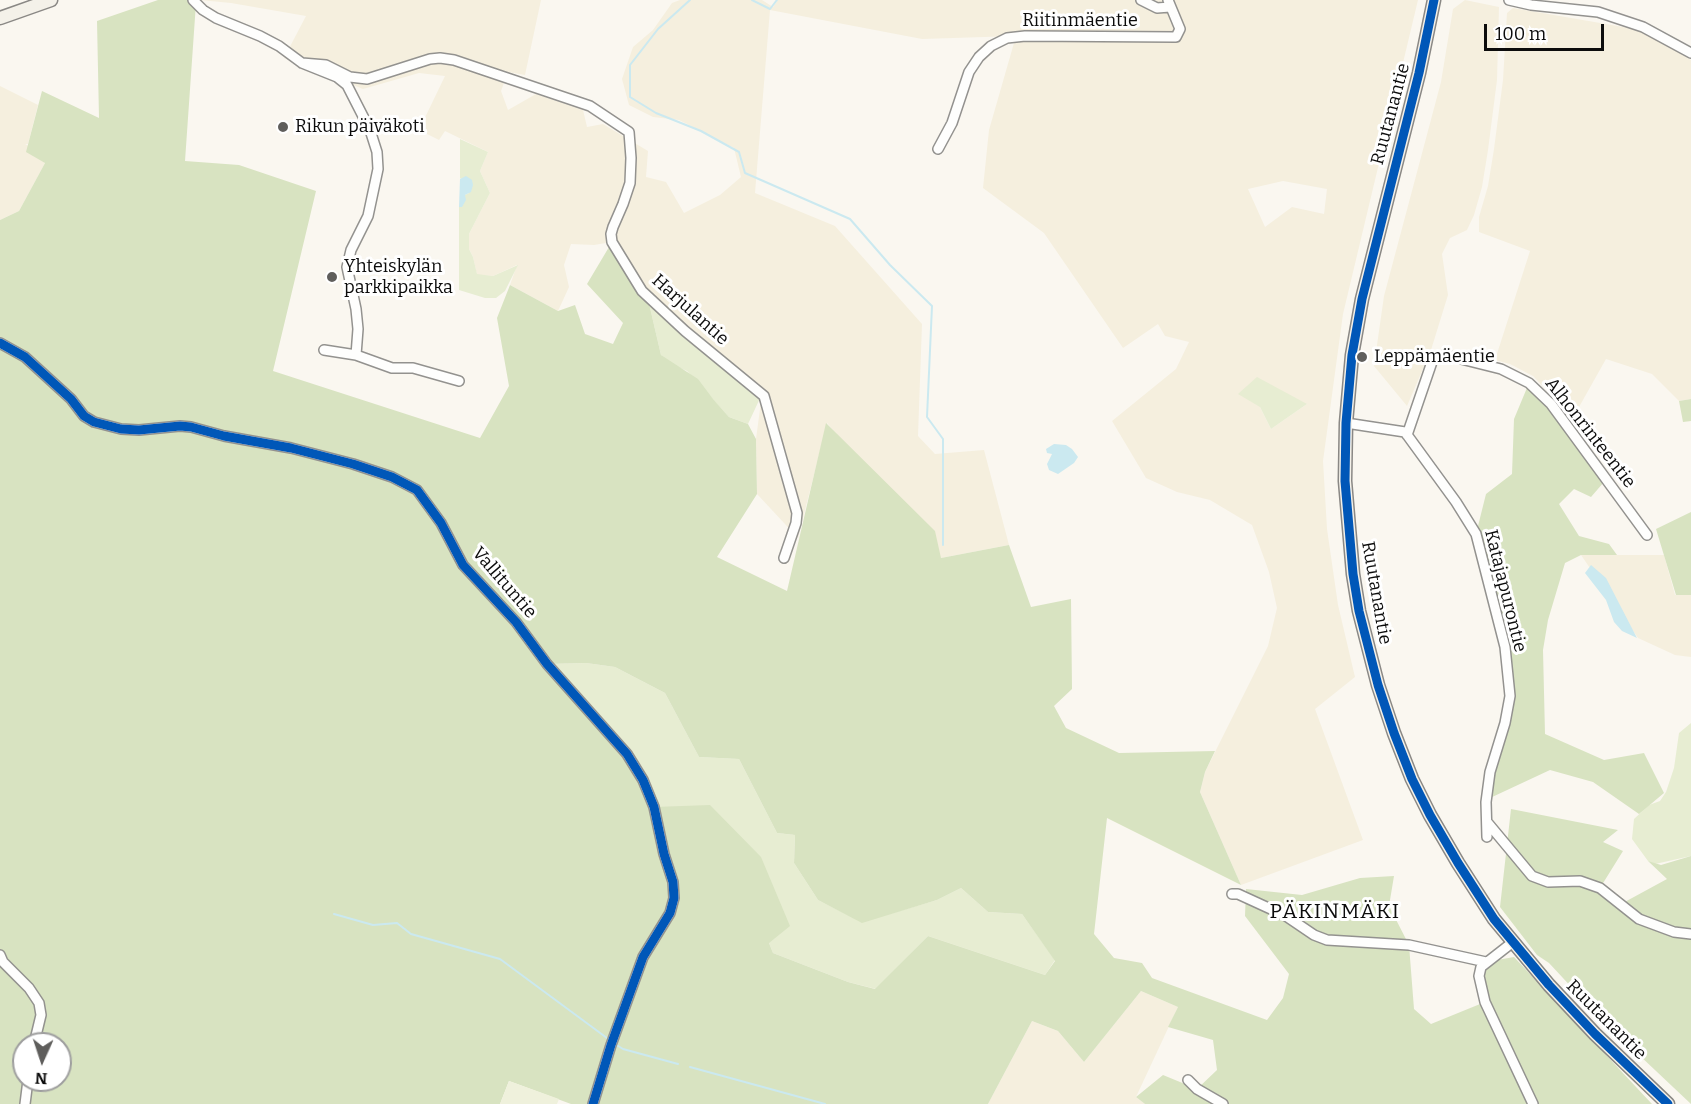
<!DOCTYPE html>
<html>
<head>
<meta charset="utf-8">
<style>
  body { margin:0 }
  #map { position:relative; width:1691px; height:1104px; overflow:hidden; background:#faf7f0; font-family:Bitter,serif }
  canvas { display:block }
  .north { position:absolute; left:12px; top:1032px; width:60px; height:60px; box-sizing:border-box; background:#fff; border:2px solid #9e9e9e; border-radius:50%; rotate:183deg; font-size:16px; font-weight:700; line-height:24px; text-align:center; color:#0c0c0c }
  .north::after { content:''; display:block; margin:auto; width:21px; height:27px; background:#5f5e5c; clip-path:polygon(50% 0,100% 100%,50% 72%,0 100%) }
  .scale { position:absolute; left:1484px; top:24px; width:120px; height:27px; box-sizing:border-box; border:3px solid #0c0c0c; border-top:0; padding-left:8px; font-size:18px; line-height:21px; white-space:nowrap; color:#0c0c0c; -webkit-text-stroke:4px #fff; paint-order:stroke }
</style>
</head>
<body>
<div id="map">
<canvas width="1691" height="1104"></canvas>
<div class="north">N</div>
<div class="scale">100 m</div>
</div>
<script>
const c = document.querySelector('canvas').getContext('2d');
c.lineJoin = 'round';
function fill(path, color) {
  c.fillStyle = color;
  c.fill(path, 'evenodd');
}
function shape(rows) {
  const path = new Path2D();
  for (const r of rows) {
    path.moveTo(r[0], r[1]);
    for (let i = 2; i < r.length; i += 2) path.lineTo(r[i], r[i + 1]);
  }
  return path;
}
function stroke(path, color, width, dash) {
  c.strokeStyle = color;
  c.lineWidth = width;
  c.lineCap = dash ? 'butt' : 'round';
  c.setLineDash(dash || []);
  c.stroke(path);
}
function write(font, color, halo, rows, align = 'center') {
  c.font = font + ' Bitter,serif';
  c.lineWidth = 6;
  c.setLineDash([]);
  c.textBaseline = 'middle';
  c.strokeStyle = halo;
  c.fillStyle = color;
  for (const [text, x, y, turn = 0] of rows) {
    c.save();
    c.translate(x, y);
    c.rotate((+turn || 0) * Math.PI / 180);
    c.textAlign = isNaN(turn) ? turn : align;
    if (halo) c.strokeText(text, 0, 0);
    c.fillText(text, 0, 0);
    c.restore();
  }
}
fill(shape([
  [200,0,541,0,525,75,508,72,501,91,508,110,536,94,583,110,587,127,603,124,648,151,646,177,666,182,684,213,720,195,741,177,734,148,679,120,653,117,629,105,622,79,633,47,653,30,672,3,680,0,762,0,773,7,778,0,1418,0,1343,314,1323,461,1327,529,1338,605,1355,677,1315,709,1363,840,1241,885,1200,792,1205,772,1268,646,1277,608,1269,572,1252,525,1210,500,1177,492,1146,478,1112,421,1176,369,1189,342,1165,336,1158,324,1123,348,1044,233,983,188,989,130,1016,36,922,39,770,10,755,193,835,226,922,324,918,436,935,454,984,450,1009,545,941,558,827,423,798,538,757,494,756,439,762,394,658,307,612,242,594,245,571,244,564,265,569,287,558,311,510,285,517,265,493,276,477,275,473,257,469,249,469,234,490,193,480,171,488,152,445,131,439,140,419,130,445,76,419,73,363,89,284,58,306,16,231,3],
  [1283,181,1327,189,1324,214,1292,207,1265,227,1248,189],
  [1307,404,1271,429,1260,407],
  [1465,0,1499,7,1497,80,1488,150,1482,187,1474,215,1467,230,1450,238,1442,254,1448,295,1431,350,1407,406,1374,366,1384,296,1441,82,1453,9],
  [1513,8,1635,29,1663,42,1691,60,1691,399,1679,401,1652,374,1606,359,1579,407,1570,417,1554,398,1533,376,1510,364,1495,360,1530,251,1479,232,1479,217,1488,186,1494,149,1503,80,1507,13],
  [0,86,38,105,28,144,25,144,31,147,45,163,19,211,0,220],
  [1581,555,1664,555,1675,595,1691,595,1691,657,1675,655,1638,638],
  [1141,991,1178,1007,1136,1097,1145,1104,988,1104,1032,1021,1058,1031,1084,1062]
]), '#f5efde');
fill(shape([
  [460,139,488,152,480,171,490,193,469,234,469,249,473,257,477,274,493,276,518,265,505,291,496,298,485,298,459,290,459,207,461,207,465,195,469,193,461,178,460,179],
  [648,299,762,394,748,424,729,417,687,371,669,363,661,355],
  [1257,377,1307,404,1271,429,1260,407,1238,394],
  [586,663,615,667,665,693,699,757,739,759,777,833,795,835,794,863,818,900,862,922,937,900,961,888,988,912,1022,914,1055,960,1045,975,928,936,876,989,848,982,773,953,769,943,654,807,547,664],
  [1691,723,1691,856,1655,864,1648,861,1632,839,1634,819,1649,805,1660,801,1666,792,1674,768,1679,733]
]), '#e7edd2');
fill(shape([
  [158,0,193,0,196,3,185,161,239,165,316,191,273,371,480,438,509,386,497,318,510,285,558,311,575,305,585,334,613,344,623,323,587,284,612,242,648,299,661,355,698,379,713,399,729,417,748,424,756,439,757,494,717,557,787,591,826,423,935,531,941,558,1009,545,1031,607,1071,599,1072,689,1054,706,1066,728,1119,753,1215,751,1205,772,1200,792,1241,885,1107,818,1094,934,1114,958,1142,963,1152,978,1267,1020,1283,998,1289,974,1245,916,1246,889,1302,895,1360,878,1394,876,1389,906,1409,945,1414,1009,1431,1024,1485,1002,1479,976,1486,962,1514,957,1652,1104,1145,1104,1136,1097,1163,1075,1197,1089,1217,1070,1213,1040,1168,1027,1178,1007,1141,991,1084,1062,1058,1031,1032,1021,988,1104,571,1104,509,1081,500,1104,0,1104,0,220,19,211,45,163,26,152,42,91,99,118,97,21],
  [586,663,615,667,665,693,699,757,739,759,777,833,795,835,794,863,818,900,862,923,937,900,961,888,988,912,1022,914,1055,961,1045,975,928,936,875,989,848,982,773,953,769,943,790,926,761,857,710,805,654,807,627,754,548,664],
  [24,1044,60,1044,60,1080,24,1080],
  [1529,383,1551,404,1604,482,1591,497,1574,489,1559,504,1579,536,1609,544,1617,555,1581,555,1565,563,1548,620,1543,650,1545,734,1604,760,1644,753,1664,793,1639,814,1593,782,1550,770,1490,798,1490,772,1510,696,1505,647,1476,534,1486,494,1512,474,1514,419],
  [1691,399,1691,421,1683,422,1679,401],
  [1691,512,1691,595,1676,595,1656,529],
  [1511,809,1618,830,1603,842,1623,851,1600,888,1621,904,1667,879,1648,861,1661,865,1691,856,1691,1104,1603,1021,1549,963,1537,955,1500,907]
]), '#d8e3c1');
fill(shape([
  [509,1081,559,1099,557,1104,500,1104]
]), '#eff1dc');
fill(shape([
  [466,176,472,180,473,185,471,192,465,195,466,200,462,207,459,207,460,179],
  [1054,444,1066,445,1072,449,1078,457,1074,463,1058,474,1049,470,1047,464,1052,454,1047,453,1046,449],
  [1591,565,1606,578,1637,638,1622,631,1614,622,1606,600,1585,573]
]), '#cbe9f0');
stroke(shape([
  [690,0,658,29,630,65,630,97,656,113,701,131,739,152,745,173,850,219,890,265,932,306,927,417,943,439,943,545],
  [752,0,770,9,777,0],
  [334,914,373,925,397,923,411,934,500,959,611,1041],
  [615,1044,623,1049,678,1064],
  [690,1067,825,1104]
]), '#cbe9f0', 2);
const street = shape([
  [193,0,203,10,216,18,260,36,279,46,302,63,337,77,347,85,370,130,377,152,378,169,368,216,351,250,347,267,356,309,358,329,356,355],
  [1141,0,1157,8,1170,7],
  [1509,0,1531,5,1598,12,1643,27,1691,53],
  [302,63,326,65,350,77,367,79,430,59,440,58,454,60,590,106,629,132,631,158,630,183,623,204,613,227,611,234,612,242,642,291,685,331,764,396,797,513,796,523,784,558],
  [938,149,952,123,969,72,979,57,991,46,1007,38,1025,36,1176,37,1180,29,1168,0],
  [0,343,25,357,71,399,84,416,94,422,121,429,139,430,180,426,191,427,224,436,291,448,353,464,392,477,417,490,441,523,463,565,516,622,547,664,627,754,643,780,654,807,664,854,673,882,674,898,670,913,643,957,611,1045,593,1104],
  [324,350,356,355,392,368,413,368,459,381],
  [1346,423,1405,432,1456,502,1476,534,1505,647,1510,696,1505,723,1490,772,1486,802,1487,837],
  [1407,435,1433,359,1445,355,1501,369,1529,383,1551,404,1647,535],
  [1487,822,1532,876,1548,882,1580,881,1600,888,1639,919,1674,932,1691,934],
  [1232,894,1238,894,1286,916,1314,935,1327,940,1409,945,1486,962],
  [1513,942,1481,967,1479,976,1485,1002,1533,1104],
  [0,955,3,962,29,988,39,1003,41,1015,34,1044],
  [1188,1080,1197,1089,1223,1104],
  [25,1104,28,1080]
]);
const secondary = shape([
  [1434,0,1419,73,1362,299,1352,355,1346,423,1345,481,1353,574,1359,611,1378,685,1394,733,1412,779,1430,815,1458,863,1494,919,1549,985,1595,1034,1668,1104],
  [0,18,51,0]
]);
stroke(street, '#93928f', 12);
stroke(secondary, '#8a8885', 15);
stroke(street, '#fefefd', 9);
stroke(secondary, '#f4f1e9', 12);
stroke(shape([
  [1434,0,1419,73,1362,299,1352,355,1346,423,1345,481,1353,574,1359,611,1378,685,1394,733,1412,779,1430,815,1458,863,1494,919,1549,985,1595,1034,1668,1104],
  [0,343,25,357,71,399,84,416,94,422,121,429,139,430,180,426,191,427,224,436,291,448,353,464,392,477,417,490,441,523,463,565,516,622,547,664,627,754,643,780,654,807,664,854,673,882,674,898,670,913,643,957,611,1045,593,1104]
]), '#0057b8', 9);
for (const [x, y, r, color] of [
  [283,127,6,"#5f5e5c"],
  [332,277,6,"#5f5e5c"],
  [1362,357,6,"#5f5e5c"]
]) {
  const dot = new Path2D();
  dot.arc(x, y, r, 0, 2 * Math.PI);
  c.fillStyle = color;
  c.fill(dot);
  stroke(dot, '#fff', 2);
}
write('18px', '#0c0c0c', '#fff', [
  ["Riitinmäentie",1080,21],
  ["Ruutanantie",1391,114,-75],
  ["Harjulantie",690,310,42],
  ["Alhonrinteentie",1590,433,52],
  ["Vallituntie",504,583,49],
  ["Katajapurontie",1505,591,76],
  ["Ruutanantie",1376,593,80],
  ["Ruutanantie",1606,1020,45]
]);
write('18px', '#0c0c0c', '#fff', [
  ["Rikun päiväkoti",295,127],
  ["Yhteiskylän",344,267],
  ["parkkipaikka",344,288],
  ["Leppämäentie",1374,357]
], 'left');
c.letterSpacing = '1.5px';
write('21px', '#0c0c0c', '#fff', [
  ["PÄKINMÄKI",1335,912]
]);
c.letterSpacing = '0px';
</script>
</body>
</html>
